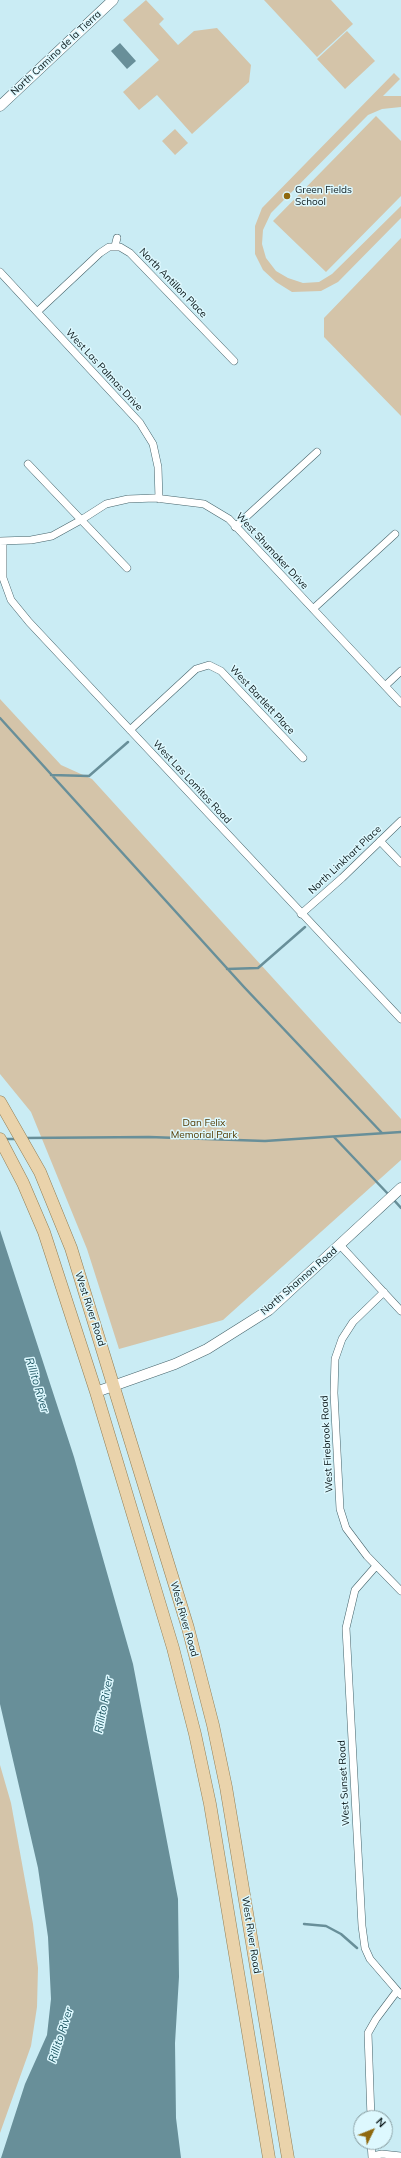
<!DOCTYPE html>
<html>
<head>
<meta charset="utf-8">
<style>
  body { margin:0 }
  #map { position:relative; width:401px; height:2158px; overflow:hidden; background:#caecf4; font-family:Mulish,sans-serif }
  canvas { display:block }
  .north { position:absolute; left:353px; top:2110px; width:40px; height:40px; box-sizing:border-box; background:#ddf8fe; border:1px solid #899ea2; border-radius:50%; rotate:47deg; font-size:11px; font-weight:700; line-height:16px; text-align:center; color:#0a1719 }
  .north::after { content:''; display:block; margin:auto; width:14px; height:18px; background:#8f680e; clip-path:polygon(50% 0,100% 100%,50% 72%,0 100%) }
</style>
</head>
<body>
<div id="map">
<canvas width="401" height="2158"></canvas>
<div class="north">N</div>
</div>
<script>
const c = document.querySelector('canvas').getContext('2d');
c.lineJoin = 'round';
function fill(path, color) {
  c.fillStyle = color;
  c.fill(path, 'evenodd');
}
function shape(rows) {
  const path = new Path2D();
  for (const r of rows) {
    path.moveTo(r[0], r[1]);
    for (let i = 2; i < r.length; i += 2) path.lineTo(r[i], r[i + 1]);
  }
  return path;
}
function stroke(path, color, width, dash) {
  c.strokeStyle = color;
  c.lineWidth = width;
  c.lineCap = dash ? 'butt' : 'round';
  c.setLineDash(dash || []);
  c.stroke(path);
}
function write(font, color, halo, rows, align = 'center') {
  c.font = font + ' Mulish,sans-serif';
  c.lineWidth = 3;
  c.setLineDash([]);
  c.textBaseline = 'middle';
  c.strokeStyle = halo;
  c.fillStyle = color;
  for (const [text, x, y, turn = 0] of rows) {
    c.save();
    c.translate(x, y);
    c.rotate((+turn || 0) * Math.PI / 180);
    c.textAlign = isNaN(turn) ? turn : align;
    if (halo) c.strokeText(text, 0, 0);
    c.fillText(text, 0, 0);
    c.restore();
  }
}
fill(shape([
  [146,0,164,19,159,24,178,45,194,31,217,28,251,65,249,82,192,134,157,95,139,110,123,92,159,60,123,20],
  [264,0,331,0,353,24,317,57],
  [347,31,375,61,345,89,317,59],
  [394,73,400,79,383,96,401,96,401,107,382,109,368,115,271,213,263,230,262,244,266,258,276,271,288,278,303,283,319,282,332,274,401,206,401,218,338,282,321,291,292,292,276,282,263,270,255,254,255,226,262,208],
  [376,116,401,141,401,196,326,272,273,221],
  [175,129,188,143,175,155,162,141],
  [401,238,401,416,324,337,324,318],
  [0,699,61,765,92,779,401,1119,401,1160,223,1320,119,1349,87,1249,31,1112,0,1074],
  [0,1765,11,1803,33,1924,38,1968,37,2007,31,2046,0,2133]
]), '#d4c4a9');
fill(shape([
  [120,43,136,61,127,69,111,51],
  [0,1230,74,1457,133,1664,178,1899,179,1977,175,2043,176,2118,181,2158,1,2158,25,2084,47,2035,51,1999,48,1937,38,1868,0,1704]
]), '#688f99');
stroke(shape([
  [0,718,244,987,382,1133],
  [51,775,89,776,128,742],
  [227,969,258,968,305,927],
  [334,1137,390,1196],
  [24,1138,149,1137,265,1141,401,1132],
  [4,1139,17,1139],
  [393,1199,401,1208],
  [304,1924,326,1926,341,1934,357,1948]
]), '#688f99', 2.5);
const street = shape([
  [115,246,117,238],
  [0,272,140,423,153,444,158,467,159,499],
  [37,312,100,253,109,247,120,247,130,253,234,361],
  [28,464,127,568],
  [235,527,317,452],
  [0,541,31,540,52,536,81,520,106,504,128,499,155,498,204,504,229,519,401,703],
  [3,541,3,578,11,600,29,622,401,1019],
  [313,609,395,534],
  [385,686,401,671],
  [130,730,196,669,209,665,221,671,303,758],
  [380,841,401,863],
  [301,914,342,878,401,821],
  [340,1245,401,1311],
  [384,1292,353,1322,342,1339,335,1359,334,1393,340,1509,346,1528,367,1556,401,1591],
  [376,1566,355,1590,346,1628,362,1926,365,1948,370,1959,401,1995],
  [371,2118,368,2033,376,2019,397,1991],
  [371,2142,372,2158],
  [372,2156,382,2154,401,2156]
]);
const secondary = shape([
  [0,106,113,0],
  [96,1392,175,1364,207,1349,269,1310,401,1188]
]);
const primary = shape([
  [0,1102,40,1172,71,1248,188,1628,213,1725,226,1787,288,2158],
  [0,1139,23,1183,44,1232,96,1392,173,1648,195,1734,210,1804,269,2158]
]);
stroke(street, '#45636a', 8);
stroke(secondary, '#45636a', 11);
stroke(primary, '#927e54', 13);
stroke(street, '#fff', 7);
stroke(secondary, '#fff', 10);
stroke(primary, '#ead3ab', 12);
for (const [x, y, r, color] of [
  [287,196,4,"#8f680e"]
]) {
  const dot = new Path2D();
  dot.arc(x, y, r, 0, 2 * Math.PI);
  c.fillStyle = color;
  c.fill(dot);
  stroke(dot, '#ddf8fe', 1.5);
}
write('10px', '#0a1719', '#ddf8fe', [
  ["North Camino de la Tierra",56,53,-43],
  ["North Antillon Place",173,283,46],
  ["West Las Palmas Drive",104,370,47],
  ["West Shumaker Drive",272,551,47],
  ["West Bartlett Place",262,700,47],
  ["West Las Lomitos Road",192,782,47],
  ["North Linkhart Place",345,860,-43],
  ["North Shannon Road",299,1281,-41],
  ["West River Road",90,1309,72],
  ["West Firebrook Road",327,1444,-93],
  ["West River Road",184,1619,74],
  ["West Sunset Road",344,1783,-93],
  ["West River Road",251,1935,81]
]);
write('10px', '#0a1719', '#ddf8fe', [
  ["Green Fields",295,190],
  ["School",295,202]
], 'left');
write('10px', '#523900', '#ddf8fe', [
  ["Dan Felix",204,1123],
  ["Memorial Park",204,1135]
]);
write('italic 11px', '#1c5460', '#ddf8fe', [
  ["Rillito River",37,1385,73],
  ["Rillito River",104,1705,-79],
  ["Rillito River",61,2035,-72]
]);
</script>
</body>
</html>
